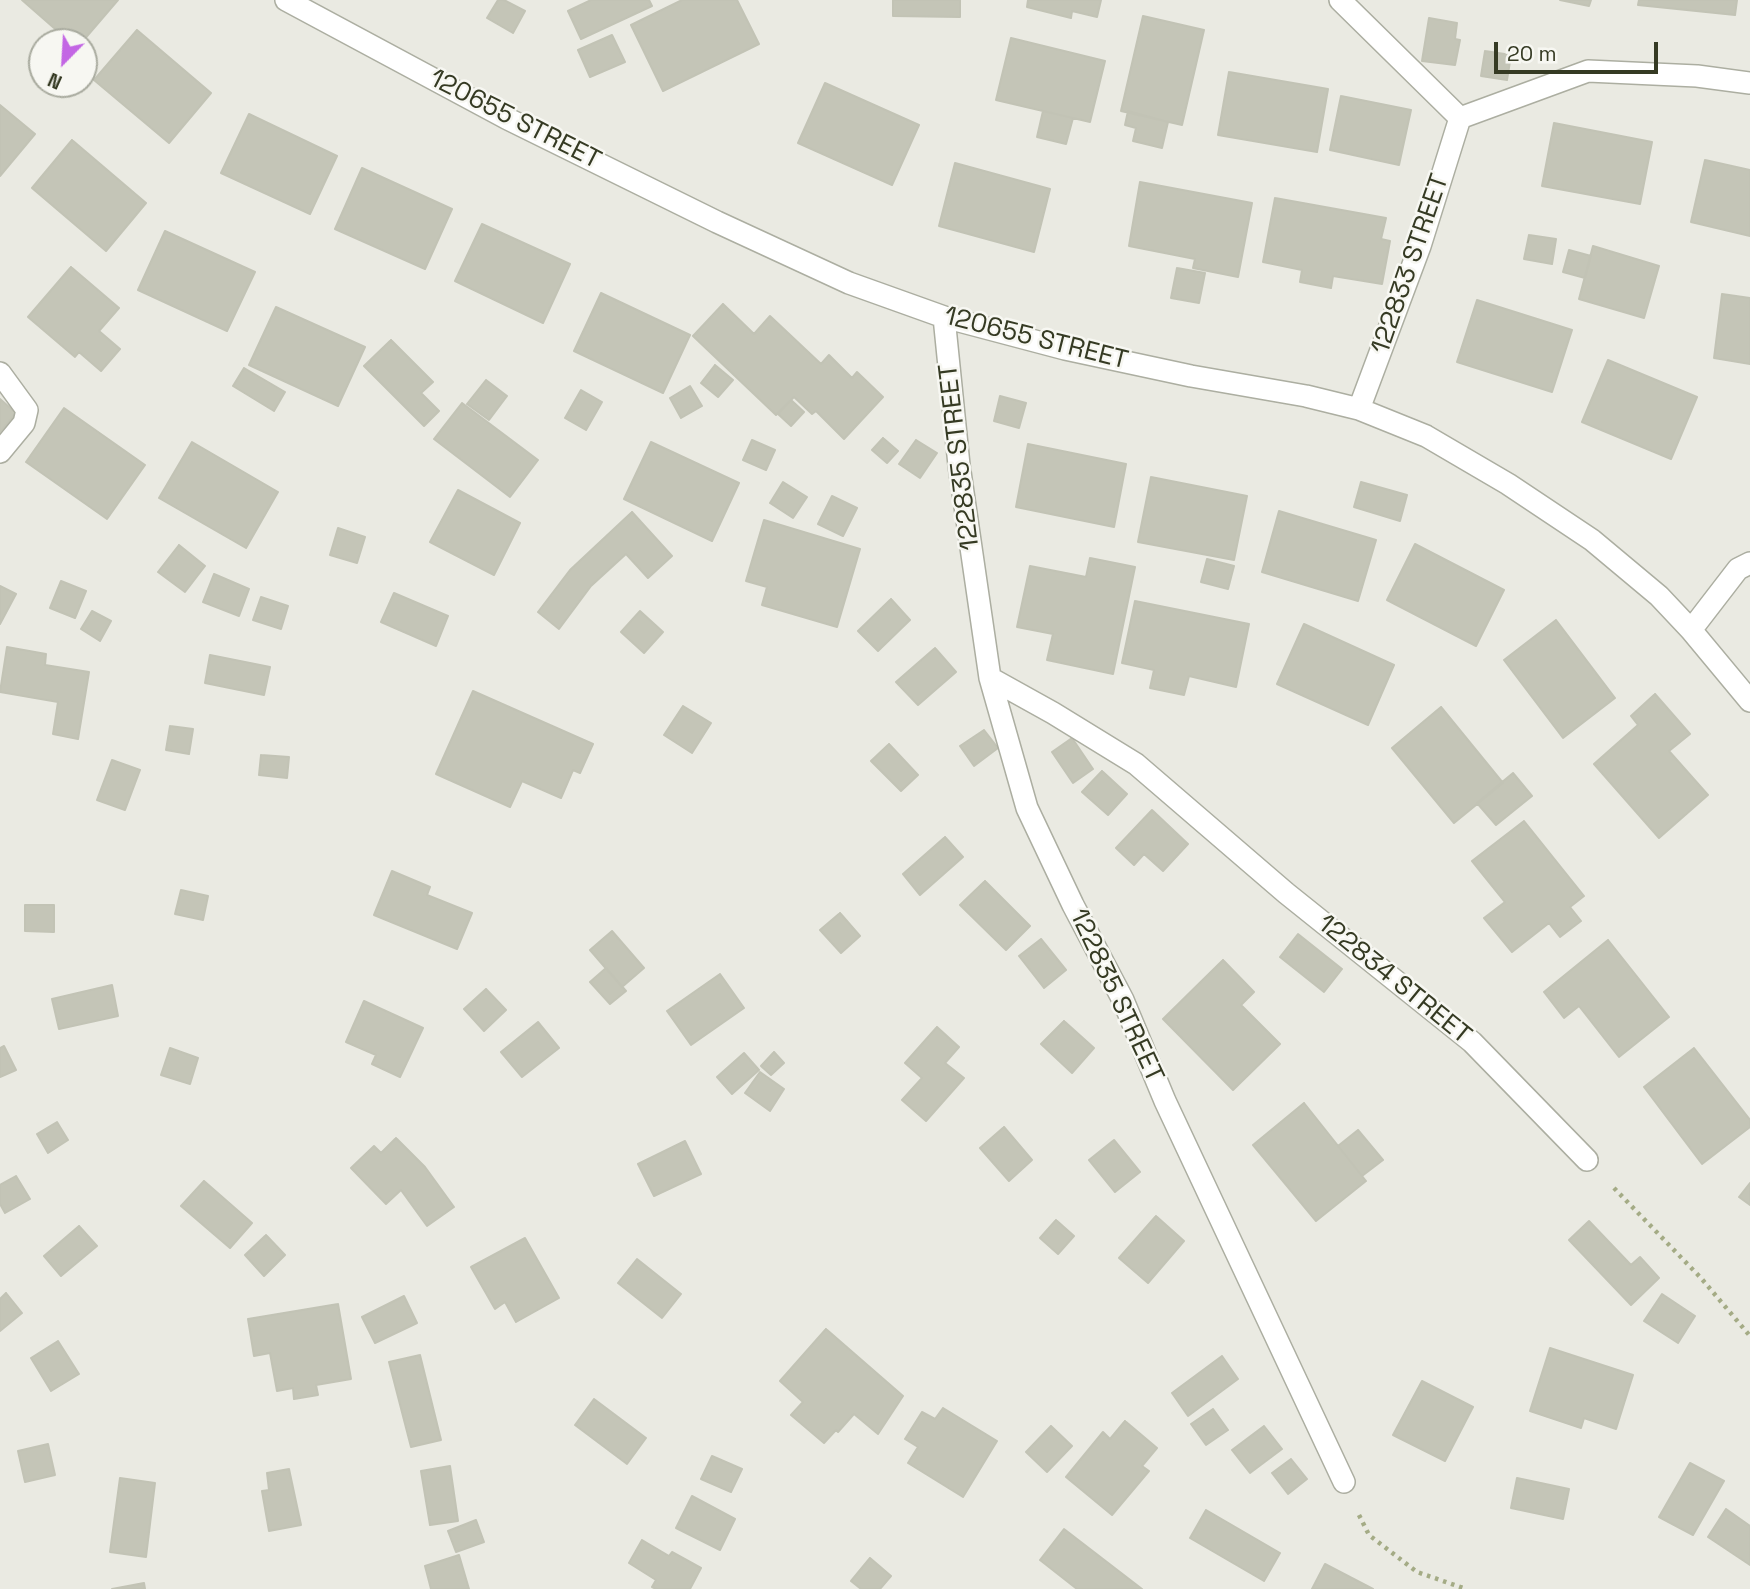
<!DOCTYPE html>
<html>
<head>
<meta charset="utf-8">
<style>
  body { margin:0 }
  #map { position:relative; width:1750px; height:1589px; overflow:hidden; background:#eaeae2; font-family:"Space Grotesk",sans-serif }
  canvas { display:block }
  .north { position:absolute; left:28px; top:28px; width:70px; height:70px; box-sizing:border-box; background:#f7f7f2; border:2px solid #a9ab9f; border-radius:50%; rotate:204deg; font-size:19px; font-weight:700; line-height:28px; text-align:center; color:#353a23 }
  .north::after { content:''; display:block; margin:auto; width:24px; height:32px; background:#c366e4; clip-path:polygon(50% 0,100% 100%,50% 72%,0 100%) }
  .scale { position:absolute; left:1494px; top:42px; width:164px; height:32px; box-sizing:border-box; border:4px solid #353a23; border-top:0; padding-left:9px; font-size:21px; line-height:24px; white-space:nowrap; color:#353a23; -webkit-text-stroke:5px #f7f7f2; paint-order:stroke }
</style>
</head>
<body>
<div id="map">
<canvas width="1750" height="1589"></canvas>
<div class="north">N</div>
<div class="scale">20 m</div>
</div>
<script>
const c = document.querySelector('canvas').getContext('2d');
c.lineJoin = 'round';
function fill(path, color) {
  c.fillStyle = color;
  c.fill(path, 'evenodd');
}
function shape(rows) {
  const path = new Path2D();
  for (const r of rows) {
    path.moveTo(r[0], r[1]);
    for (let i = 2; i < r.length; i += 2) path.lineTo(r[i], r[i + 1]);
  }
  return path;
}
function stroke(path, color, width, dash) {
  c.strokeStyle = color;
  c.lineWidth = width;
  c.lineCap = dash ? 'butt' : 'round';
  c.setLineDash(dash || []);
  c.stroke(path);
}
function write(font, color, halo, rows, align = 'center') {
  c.font = font + ' "Space Grotesk",sans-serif';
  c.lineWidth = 5;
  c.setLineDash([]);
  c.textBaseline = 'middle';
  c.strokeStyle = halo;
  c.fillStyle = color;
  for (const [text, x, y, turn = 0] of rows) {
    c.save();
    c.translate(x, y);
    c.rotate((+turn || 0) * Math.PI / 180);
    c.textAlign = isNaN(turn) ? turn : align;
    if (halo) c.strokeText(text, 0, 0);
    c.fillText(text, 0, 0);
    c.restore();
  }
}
const building = shape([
  [22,0,118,0,82,42,70,42,22,0],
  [498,0,504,0,525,11,513,33,487,18,498,0],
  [591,0,649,0,652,6,581,39,568,11,591,0],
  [682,0,737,0,759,44,663,91,631,25,682,0],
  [893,0,960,0,960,17,893,16,893,0],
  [1028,0,1101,0,1097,17,1072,11,1071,18,1027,7,1028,0],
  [1560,0,1591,0,1589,6,1560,0],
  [1639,0,1737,0,1735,15,1638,5,1639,0],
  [1143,16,1204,30,1182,125,1121,111,1143,16],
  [1429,18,1457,23,1455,39,1460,40,1455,65,1422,61,1429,18],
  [137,30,211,93,169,143,94,80,137,30],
  [612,35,625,62,590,77,578,50,612,35],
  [1011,38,1105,61,1090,122,996,100,1011,38],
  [1485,51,1511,55,1507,80,1481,76,1485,51],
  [1229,72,1328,89,1317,152,1218,135,1229,72],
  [825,83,919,125,892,185,798,143,825,83],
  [1341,96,1411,110,1399,165,1330,150,1341,96],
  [0,105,35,134,0,176,0,105],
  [1043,111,1073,118,1066,144,1037,137,1043,111],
  [1128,111,1168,122,1162,148,1133,141,1136,128,1125,125,1128,111],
  [249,114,337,156,310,214,221,173,249,114],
  [1554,123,1652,142,1640,204,1542,186,1554,123],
  [72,140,146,203,106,251,32,188,72,140],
  [1705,160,1750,170,1750,236,1691,222,1705,160],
  [955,163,1050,189,1034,252,939,226,955,163],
  [362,168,452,209,425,269,335,229,362,168],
  [1140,182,1252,203,1238,277,1193,268,1195,259,1129,246,1140,182],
  [1275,198,1386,218,1381,239,1390,241,1382,284,1333,276,1331,288,1300,282,1302,270,1263,262,1275,198],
  [482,224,570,264,543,323,455,281,482,224],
  [165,231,255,272,227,331,138,290,165,231],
  [1529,235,1556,239,1552,264,1524,259,1529,235],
  [1593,246,1659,266,1644,318,1579,299,1593,246],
  [1569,250,1591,256,1585,278,1563,272,1569,250],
  [71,267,119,308,99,331,120,349,101,371,79,352,75,357,28,317,71,267],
  [1177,268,1205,273,1199,303,1171,298,1177,268],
  [601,293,690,335,663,393,574,351,601,293],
  [1722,294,1750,298,1750,364,1714,358,1722,294],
  [1477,300,1572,330,1552,392,1457,362,1477,300],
  [723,304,754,334,770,316,821,364,829,355,852,378,857,372,883,397,844,439,816,411,812,414,794,397,776,415,693,336,723,304],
  [276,307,365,347,338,406,249,365,276,307],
  [391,340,433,382,421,393,439,411,424,426,364,366,391,340],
  [1608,360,1697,397,1671,459,1582,422,1608,360],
  [715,365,733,380,718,397,701,383,715,365],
  [244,368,285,392,274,411,233,386,244,368],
  [486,380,507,396,489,420,467,404,486,380],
  [690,386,702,406,681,418,670,398,690,386],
  [581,390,602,402,586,430,565,418,581,390],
  [1000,396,1026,403,1019,428,994,421,1000,396],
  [0,399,16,413,0,432,0,399],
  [791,400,804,412,791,426,778,414,791,400],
  [462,403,538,460,510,497,434,439,462,403],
  [64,408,145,465,107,519,26,462,64,408],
  [883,438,898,451,887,463,872,450,883,438],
  [752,440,775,450,766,470,743,460,752,440],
  [916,440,937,453,920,478,899,464,916,440],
  [192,442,278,492,246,548,159,498,192,442],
  [651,442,739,483,712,541,624,499,651,442],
  [1028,444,1126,464,1114,527,1016,507,1028,444],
  [1151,477,1247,496,1234,560,1138,542,1151,477],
  [783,482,807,497,793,518,770,503,783,482],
  [1361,482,1407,495,1400,521,1354,507,1361,482],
  [458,490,520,523,494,575,430,542,458,490],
  [832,496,857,508,843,536,818,524,832,496],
  [1279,511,1376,540,1358,601,1262,572,1279,511],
  [632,512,672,556,648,578,626,554,591,586,559,629,538,612,570,570,632,512],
  [764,520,860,549,837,627,762,605,767,587,746,581,764,520],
  [338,528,365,537,357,563,330,555,338,528],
  [1415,544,1504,590,1476,646,1387,600,1415,544],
  [179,545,205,566,185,592,158,572,179,545],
  [1090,558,1135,567,1113,674,1047,660,1053,634,1017,627,1030,566,1086,577,1090,558],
  [1207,559,1234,566,1228,589,1201,582,1207,559],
  [214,574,249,589,239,616,203,602,214,574],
  [61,581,86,591,75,618,50,608,61,581],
  [0,586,16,594,0,624,0,586],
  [394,593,448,616,436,646,381,622,394,593],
  [261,597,288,606,281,629,253,620,261,597],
  [891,599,910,620,878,651,858,631,891,599],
  [1135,601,1249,624,1236,687,1189,676,1184,695,1150,688,1154,670,1122,663,1135,601],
  [92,611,111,621,100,641,81,629,92,611],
  [640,611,663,632,644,653,621,632,640,611],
  [1556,620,1615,698,1563,738,1504,660,1556,620],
  [1304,624,1394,665,1368,725,1277,684,1304,624],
  [7,647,46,654,45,665,89,672,78,739,53,734,58,702,0,692,7,647],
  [935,648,956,672,918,705,896,682,935,648],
  [210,655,270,667,264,695,205,683,210,655],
  [473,691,593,744,580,773,573,770,561,798,522,781,510,807,436,774,473,691],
  [1655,694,1690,734,1669,751,1708,795,1659,838,1594,764,1638,725,1631,716,1655,694],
  [683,706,711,723,692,753,664,735,683,706],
  [1441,707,1503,783,1454,823,1392,748,1441,707],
  [170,726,193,729,189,754,166,750,170,726],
  [984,730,998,748,974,766,960,746,984,730],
  [1072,738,1093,769,1073,783,1052,752,1072,738],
  [889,744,918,775,901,791,871,761,889,744],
  [261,755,289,757,287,778,259,775,261,755],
  [112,760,140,770,125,810,97,800,112,760],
  [1102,771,1127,794,1108,815,1082,792,1102,771],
  [1513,773,1532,796,1496,825,1477,803,1513,773],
  [1152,810,1188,844,1163,871,1144,854,1134,865,1116,848,1152,810],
  [1524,821,1584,896,1570,907,1581,921,1560,937,1549,923,1512,952,1484,918,1505,902,1472,861,1524,821],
  [945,837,963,857,920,895,903,874,945,837],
  [392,871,430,887,427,895,472,913,457,949,374,915,392,871],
  [985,881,1030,926,1006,950,960,905,985,881],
  [181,890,208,896,203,920,175,914,181,890],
  [25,905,54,905,54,932,25,931,25,905],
  [840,913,860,936,841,953,820,930,840,913],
  [612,931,644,968,622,987,590,950,612,931],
  [1298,934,1342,969,1324,992,1280,957,1298,934],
  [1041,939,1066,970,1044,988,1019,956,1041,939],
  [1608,940,1669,1017,1619,1057,1579,1006,1564,1018,1544,992,1608,940],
  [1223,960,1254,992,1241,1005,1280,1044,1233,1090,1163,1019,1223,960],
  [606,968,626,991,610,1004,590,982,606,968],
  [720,974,744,1008,691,1045,667,1011,720,974],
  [112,985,118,1016,59,1029,52,999,112,985],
  [486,989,506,1010,484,1031,464,1009,486,989],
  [364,1001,423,1028,400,1077,372,1064,376,1055,346,1042,364,1001],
  [1064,1021,1094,1048,1072,1073,1041,1044,1064,1021],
  [538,1022,559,1048,522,1077,501,1052,538,1022],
  [937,1027,959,1047,945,1063,964,1078,926,1121,902,1100,922,1078,905,1063,937,1027],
  [4,1046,16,1070,0,1077,0,1048,4,1046],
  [170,1048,198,1058,190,1084,161,1075,170,1048],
  [1694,1048,1750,1120,1750,1127,1702,1164,1644,1087,1694,1048],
  [774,1052,784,1063,771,1075,761,1066,774,1052],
  [744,1053,759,1070,732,1094,717,1077,744,1053],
  [760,1072,784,1089,770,1111,745,1093,760,1072],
  [1304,1103,1366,1181,1316,1221,1253,1145,1304,1103],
  [57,1122,68,1140,48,1153,37,1134,57,1122],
  [1004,1127,1032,1160,1009,1181,980,1148,1004,1127],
  [1358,1130,1383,1160,1362,1176,1338,1146,1358,1130],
  [396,1138,425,1167,454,1207,427,1226,401,1190,386,1204,351,1168,374,1146,381,1153,396,1138],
  [1114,1140,1140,1172,1115,1192,1089,1160,1114,1140],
  [685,1141,701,1174,654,1196,638,1164,685,1141],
  [16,1176,30,1199,5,1213,0,1204,0,1185,16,1176],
  [204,1181,252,1223,230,1248,181,1206,204,1181],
  [1750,1183,1750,1205,1739,1197,1750,1183],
  [1156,1216,1184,1241,1148,1283,1119,1258,1156,1216],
  [1056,1220,1074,1236,1058,1254,1040,1238,1056,1220],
  [1589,1221,1631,1265,1640,1257,1659,1278,1631,1305,1569,1240,1589,1221],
  [79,1226,97,1246,61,1276,44,1256,79,1226],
  [266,1235,285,1255,264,1276,245,1255,266,1235],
  [525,1238,559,1298,516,1322,505,1302,495,1309,471,1267,525,1238],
  [637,1259,681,1294,662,1318,618,1283,637,1259],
  [6,1293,22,1313,0,1331,0,1299,6,1293],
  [1662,1294,1695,1316,1678,1343,1644,1321,1662,1294],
  [404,1296,417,1323,375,1343,362,1317,404,1296],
  [338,1304,351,1379,316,1385,318,1395,294,1399,293,1388,277,1391,270,1353,254,1356,248,1319,338,1304],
  [826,1329,903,1396,878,1434,854,1414,838,1432,836,1430,824,1443,791,1415,803,1402,780,1381,826,1329],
  [58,1341,79,1374,51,1391,31,1358,58,1341],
  [1550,1348,1633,1375,1616,1429,1584,1418,1581,1428,1530,1411,1550,1348],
  [420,1355,441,1440,411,1447,389,1362,420,1355],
  [1222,1356,1238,1379,1188,1416,1172,1393,1222,1356],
  [1422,1381,1473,1407,1445,1461,1393,1435,1422,1381],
  [594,1399,646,1438,627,1464,575,1425,594,1399],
  [943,1408,997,1441,963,1497,908,1463,918,1447,905,1439,922,1412,935,1419,943,1408],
  [1213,1409,1228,1430,1206,1445,1191,1424,1213,1409],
  [1125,1421,1157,1448,1142,1466,1149,1471,1112,1515,1066,1477,1103,1432,1110,1439,1125,1421],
  [1051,1426,1072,1446,1047,1472,1026,1452,1051,1426],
  [1264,1426,1282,1449,1250,1473,1232,1450,1264,1426],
  [48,1444,55,1475,25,1482,18,1451,48,1444],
  [712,1456,742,1469,731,1492,701,1479,712,1456],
  [1291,1459,1307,1479,1288,1494,1272,1473,1291,1459],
  [1690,1463,1724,1481,1693,1535,1659,1517,1690,1463],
  [450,1466,458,1521,430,1525,421,1471,450,1466],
  [289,1469,301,1525,269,1531,262,1491,269,1490,267,1473,289,1469],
  [120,1478,155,1483,146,1557,110,1552,120,1478],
  [1517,1478,1569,1489,1563,1519,1511,1508,1517,1478],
  [692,1496,735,1519,720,1550,676,1528,692,1496],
  [1726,1509,1750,1526,1750,1565,1708,1537,1726,1509],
  [1206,1510,1280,1553,1264,1581,1190,1538,1206,1510],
  [476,1520,484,1542,456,1552,448,1531,476,1520],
  [1064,1529,1142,1589,1077,1589,1040,1560,1064,1529],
  [642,1540,669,1556,672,1552,701,1568,690,1589,656,1589,652,1587,656,1580,629,1563,642,1540],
  [459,1555,469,1589,431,1589,425,1566,459,1555],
  [870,1558,891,1576,880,1589,861,1589,851,1581,870,1558],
  [1325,1564,1373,1589,1312,1589,1325,1564],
  [144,1583,145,1589,112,1589,144,1583]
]);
fill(building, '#c4c5b7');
stroke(building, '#c2c3b5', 2);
const street = shape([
  [286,0,506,118,717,222,849,283,944,317,1065,349,1191,376,1306,396,1359,409,1426,436,1508,484,1592,540,1659,596,1691,630,1750,701],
  [1340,0,1460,118],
  [1460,118,1588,71,1697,76,1750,83],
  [944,317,959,465,990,678,1027,808,1073,905,1123,1000,1165,1101,1344,1482],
  [0,373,27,410,24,423,0,452],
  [1359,409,1420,246,1460,118],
  [1691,630,1738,569,1750,563],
  [990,678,1053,713,1136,764,1286,893,1472,1042,1587,1160]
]);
stroke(street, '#acaea1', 24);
stroke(shape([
  [1614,1188,1701,1278,1750,1336],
  [1359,1515,1369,1535,1417,1572,1466,1589]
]), '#a4ab85', 4.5, [3.5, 5]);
stroke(street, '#fff', 21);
write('26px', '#353a23', '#f7f7f2', [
  ["120655 STREET",515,120,27],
  ["122833 STREET",1411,264,-71],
  ["120655 STREET",1036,339,14],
  ["122835 STREET",960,457,-97],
  ["122834 STREET",1394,980,39],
  ["122835 STREET",1116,996,65]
]);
</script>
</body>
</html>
